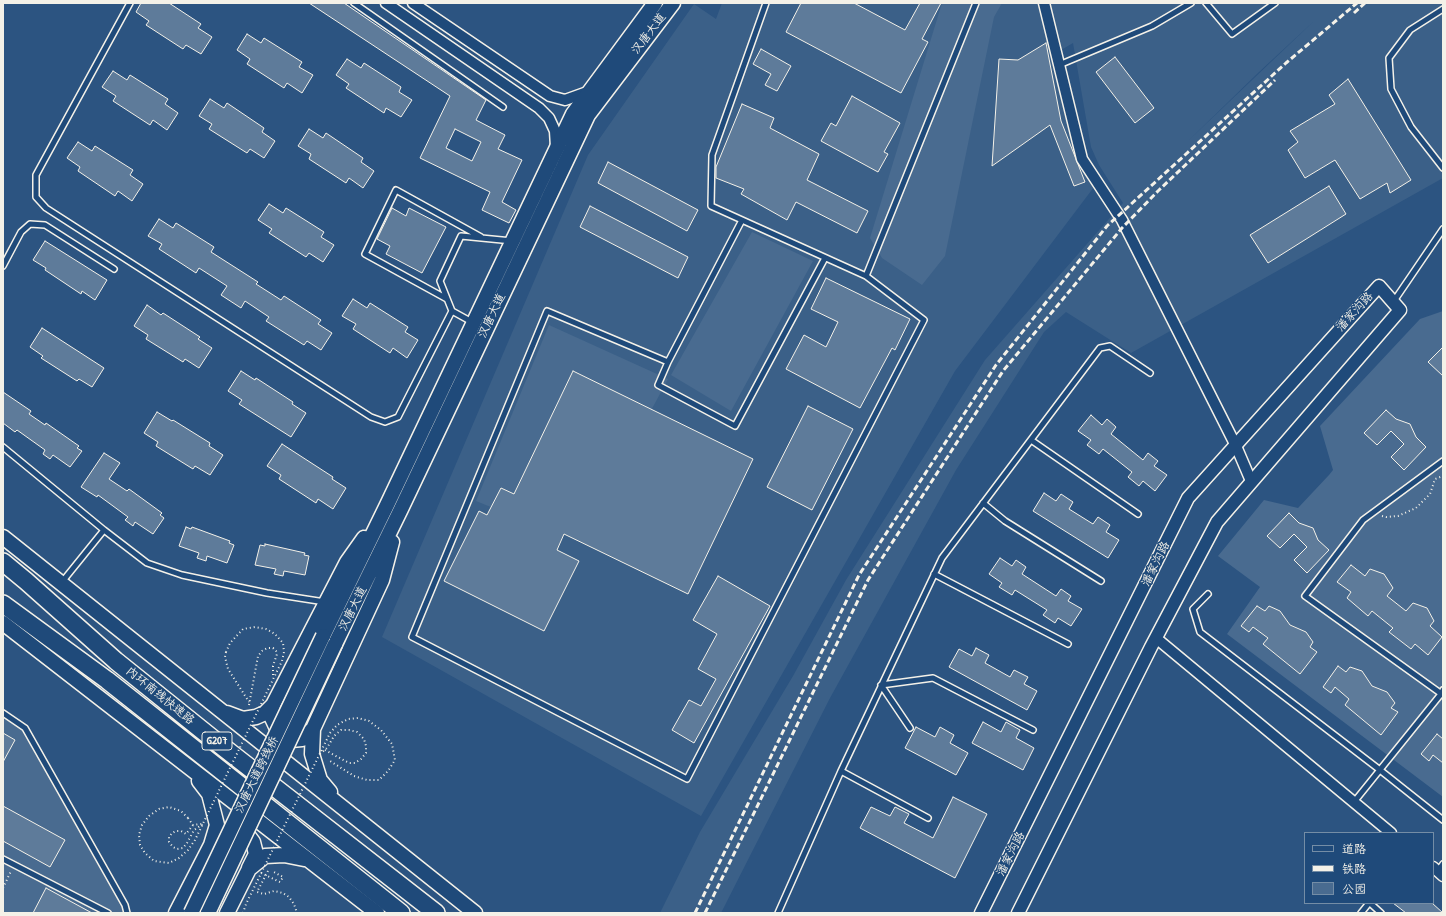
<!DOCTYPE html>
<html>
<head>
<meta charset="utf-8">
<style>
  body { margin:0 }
  #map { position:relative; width:1446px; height:916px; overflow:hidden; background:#2c5481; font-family:"Patrick Hand","LXGW WenKai TC",sans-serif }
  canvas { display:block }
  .frame { position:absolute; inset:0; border:4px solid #f4f1e8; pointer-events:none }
  .legend { position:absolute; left:1304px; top:832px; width:130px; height:72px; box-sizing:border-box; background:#1f4a7a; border:1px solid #748da6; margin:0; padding:5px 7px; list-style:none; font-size:12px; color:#f4f1e8 }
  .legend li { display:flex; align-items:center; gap:8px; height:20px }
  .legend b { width:20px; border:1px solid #748da6 }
</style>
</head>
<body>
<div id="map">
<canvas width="1446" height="916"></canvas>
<div class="frame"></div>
<ul class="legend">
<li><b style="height:5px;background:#1f4a7a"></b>道路</li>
<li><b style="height:5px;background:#f4f1e8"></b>铁路</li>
<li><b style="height:11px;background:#496b90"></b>公园</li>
</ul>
</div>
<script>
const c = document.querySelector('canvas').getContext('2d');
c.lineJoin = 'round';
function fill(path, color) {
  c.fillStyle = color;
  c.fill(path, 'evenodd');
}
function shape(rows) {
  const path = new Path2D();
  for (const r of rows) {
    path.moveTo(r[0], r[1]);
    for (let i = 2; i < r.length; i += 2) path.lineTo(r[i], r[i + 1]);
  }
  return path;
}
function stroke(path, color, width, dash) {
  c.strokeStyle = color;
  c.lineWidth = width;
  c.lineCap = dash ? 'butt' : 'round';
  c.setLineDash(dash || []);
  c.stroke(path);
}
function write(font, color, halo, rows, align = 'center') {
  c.font = font + ' "Patrick Hand","LXGW WenKai TC",sans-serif';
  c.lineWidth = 3;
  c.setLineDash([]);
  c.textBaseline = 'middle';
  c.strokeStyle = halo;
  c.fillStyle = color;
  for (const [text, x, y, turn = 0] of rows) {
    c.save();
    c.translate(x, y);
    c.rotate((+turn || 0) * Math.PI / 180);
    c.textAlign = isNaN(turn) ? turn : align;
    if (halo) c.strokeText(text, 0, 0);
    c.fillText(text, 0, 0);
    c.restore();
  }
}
fill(shape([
  [722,3,1443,3,1443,178,1131,353,1066,312,1044,332,956,470,830,698,721,913,660,913,700,832,793,676,846,580,985,360,1123,203,1099,165,1091,147,1073,43,1056,53,1082,159,1097,183,955,371,701,816,382,637,588,155,694,4,716,19],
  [1314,21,1188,141,1259,72]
]), '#3b6088');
fill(shape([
  [942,3,1002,3,994,17,945,256,922,285,882,258,870,238],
  [752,232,813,261,731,411,671,375],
  [1443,311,1443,797,1227,634,1260,587,1218,556,1264,500,1298,508,1329,475,1333,470,1320,426,1420,319],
  [549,325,668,379,648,416,518,518,476,501],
  [3,713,25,728,127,913,3,913]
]), '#496b90');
const building = shape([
  [141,3,169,3,201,24,198,28,212,37,201,54,186,45,183,49,146,25,149,21,136,12,141,3],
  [309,3,344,3,486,100,476,120,505,135,498,149,522,160,502,202,516,210,509,223,482,210,490,192,420,158,450,96,309,3],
  [455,129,481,142,472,161,446,148,455,129],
  [801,3,854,3,905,30,920,3,941,3,922,39,928,42,901,93,786,32,801,3],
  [247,34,261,43,264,38,302,62,299,67,313,75,302,93,287,83,284,88,247,64,250,59,237,50,247,34],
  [1046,43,1061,121,1085,182,1074,186,1050,125,992,166,999,59,1018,60,1046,43],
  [761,49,791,66,777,91,765,85,771,74,753,64,761,49],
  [1115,57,1154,108,1135,123,1096,72,1115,57],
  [347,59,361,68,364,63,401,87,399,92,412,100,401,117,386,108,384,113,346,88,349,84,336,75,347,59],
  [113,71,127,80,130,75,168,99,165,104,178,113,167,130,153,120,150,125,113,101,116,96,102,87,113,71],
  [1348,79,1411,180,1390,193,1387,183,1360,199,1335,160,1305,178,1288,150,1298,142,1290,131,1335,104,1329,95,1348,79],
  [852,96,900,123,884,152,888,154,878,172,821,141,831,123,836,126,852,96],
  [210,99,224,108,227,103,264,128,262,132,275,141,264,158,250,149,247,153,209,129,212,124,199,116,210,99],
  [742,104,774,118,770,128,819,154,807,180,868,211,857,233,796,202,787,220,741,194,744,189,716,178,716,167,742,104],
  [309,129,323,138,326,133,363,158,361,162,374,171,363,188,349,178,346,183,309,159,311,154,298,146,309,129],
  [78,142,92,151,95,146,133,170,130,175,143,184,132,201,118,191,115,196,78,171,80,167,67,158,78,142],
  [608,162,698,210,687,231,598,183,608,162],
  [1329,186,1346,214,1268,263,1250,235,1329,186],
  [269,204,283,213,286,208,324,232,321,237,334,245,323,262,309,253,306,257,269,233,272,229,258,220,269,204],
  [590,206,688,257,678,278,580,227,590,206],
  [392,208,406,216,409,208,446,227,422,273,386,254,390,246,377,239,392,208],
  [159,219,173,228,176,223,214,247,211,252,258,282,256,284,281,300,284,296,321,320,318,324,332,333,321,350,307,341,304,345,266,321,269,317,245,301,241,308,221,295,227,286,199,268,196,273,159,249,162,244,148,236,159,219],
  [45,241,107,280,95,300,82,291,81,294,45,270,46,268,33,260,45,241],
  [826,278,910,319,895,350,892,348,860,408,786,369,804,335,826,347,838,322,811,309,826,278],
  [353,299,367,308,370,303,408,327,405,332,418,340,407,358,393,348,390,353,353,329,356,324,342,316,353,299],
  [147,305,161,315,163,313,200,337,198,339,212,348,199,368,185,359,183,362,146,339,148,335,134,326,147,305],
  [42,328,104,368,92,387,79,379,77,381,41,358,43,356,30,347,42,328],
  [1443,347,1443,376,1428,362,1443,347],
  [241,371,255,380,256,378,293,402,292,404,306,413,291,437,239,404,242,400,228,391,241,371],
  [573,371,753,459,688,594,564,534,557,550,579,561,544,631,444,581,479,511,487,515,501,488,514,494,573,371],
  [3,392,31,411,29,414,45,425,46,423,79,446,77,448,82,451,70,467,53,455,50,459,43,454,45,450,17,430,15,432,3,423,3,392],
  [808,406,853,429,812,510,767,487,808,406],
  [1386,410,1396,419,1410,424,1416,437,1426,447,1404,470,1391,457,1404,444,1391,431,1377,445,1364,433,1386,410],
  [157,412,172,421,173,420,210,443,209,446,223,455,210,475,195,466,193,469,156,446,158,442,144,433,157,412],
  [1091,415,1102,425,1107,419,1116,427,1111,434,1143,460,1148,453,1158,461,1154,466,1167,475,1155,491,1143,481,1139,486,1128,477,1132,472,1103,449,1099,454,1087,445,1091,440,1078,431,1091,415],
  [282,444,333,477,332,479,346,488,333,509,318,499,316,503,279,479,281,475,267,466,282,444],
  [104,453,120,463,109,479,127,491,129,489,162,513,160,515,164,518,153,534,135,522,133,526,125,520,128,517,98,495,97,497,81,487,104,453],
  [1044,493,1056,501,1061,494,1073,502,1069,509,1093,524,1098,517,1110,525,1106,532,1119,540,1108,558,1033,511,1044,493],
  [1289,513,1299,523,1313,528,1318,540,1329,550,1307,573,1294,560,1307,547,1294,534,1280,548,1267,536,1289,513],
  [186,527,191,529,192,527,230,541,229,543,234,545,227,563,207,556,206,561,197,558,199,553,179,546,186,527],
  [265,544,305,553,304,555,309,556,305,575,284,571,283,576,274,574,276,569,255,565,260,545,265,546,265,544],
  [1000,558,1012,566,1016,560,1026,567,1022,574,1056,596,1061,589,1071,596,1068,601,1082,609,1071,626,1058,618,1055,623,1043,615,1047,610,1015,590,1012,595,999,587,1002,583,989,574,1000,558],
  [1351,565,1365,576,1370,569,1384,574,1393,588,1387,596,1406,611,1413,603,1427,608,1434,621,1430,626,1442,637,1428,655,1415,644,1411,649,1389,632,1393,628,1372,611,1368,616,1347,598,1351,592,1337,582,1351,565],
  [718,576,770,606,694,743,672,730,689,700,701,706,716,679,698,669,717,634,693,620,718,576],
  [1257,606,1265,611,1269,606,1280,611,1290,625,1306,632,1313,642,1310,647,1317,652,1300,674,1263,644,1268,638,1253,627,1249,632,1241,626,1257,606],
  [976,648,989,655,985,663,1010,677,1014,670,1028,677,1024,684,1037,691,1027,710,949,667,959,649,972,656,976,648],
  [1338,666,1346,672,1350,667,1362,671,1372,686,1387,692,1395,703,1391,708,1398,712,1381,735,1345,705,1349,699,1335,687,1331,693,1323,687,1338,666],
  [983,722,1001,732,1006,722,1020,730,1016,738,1034,748,1023,770,972,743,983,722],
  [916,727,935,737,940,727,954,735,950,743,968,753,956,775,905,748,916,727],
  [3,733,15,740,3,762,3,733],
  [1437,734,1443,739,1443,763,1433,755,1429,761,1421,754,1437,734],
  [953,797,987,814,955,878,860,828,871,807,890,816,895,807,909,814,904,823,933,838,953,797],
  [3,806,65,840,50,867,3,841,3,806],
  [46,888,92,913,33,913,46,888],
  [1393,903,1432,903,1443,913,1406,913,1393,903]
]);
fill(building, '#5e7b9a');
stroke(building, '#f4f1e8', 1);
const service = shape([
  [130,3,36,175,36,197,46,208,371,417,385,422,398,417,452,311,440,281,461,236,512,241],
  [354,3,503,107],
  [1206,3,1232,34,1275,3],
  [1443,9,1410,30,1389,58,1391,89,1411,127,1443,168],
  [1059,65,1152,26,1191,3],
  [742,220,668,362,547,311,412,637,687,779,924,320,866,276,711,206,712,155,766,3],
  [3,266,21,232,30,224,45,225,114,269],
  [866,276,976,3],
  [447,299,365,254,396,190,481,237],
  [1394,301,1443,229],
  [452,311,472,322],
  [668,362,658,385,735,426,825,258],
  [1031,440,1138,514],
  [3,447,104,530],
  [1443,461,1363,520,1305,596,1443,695],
  [983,503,1005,521,1101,581],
  [934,574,1068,644],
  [62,582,104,530,147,563,182,575,267,593,325,602],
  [1208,594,1193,609,1200,632,1380,770,1443,820],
  [3,713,25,728,125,905,127,913],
  [910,728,881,685,933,678,1033,730],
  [841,771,928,818],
  [1354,802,1441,694,1443,690],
  [3,859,108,913],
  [1438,871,1443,864],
  [1370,903,1381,913],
  [778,913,841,771,942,558,1100,348,1110,346,1150,373],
  [1361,913,1369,903]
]);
const minor = shape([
  [386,3,539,108,549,118,555,131,556,147],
  [413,3,550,96,565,100,590,91],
  [1044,3,1082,159,1122,220,1236,446,1251,481],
  [1156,638,1391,833],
  [1433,867,1443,876]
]);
const tertiary = shape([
  [981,913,1188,498,1379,286,1400,310,1217,522,1151,647,1018,913]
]);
const secondary = shape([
  [3,537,475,913],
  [3,623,377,913],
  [323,636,387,505,573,114,655,3],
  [335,644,401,509,588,115,673,3],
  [273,705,272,718,279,733,291,740,302,739,313,729],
  [227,713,243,719,256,717,265,713,273,705,347,562,364,538],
  [330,792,320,780,312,754,313,729,382,580,392,542],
  [221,834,235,829,244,830,253,842,256,854,249,868],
  [176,913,211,845,217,825,209,794,199,781],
  [227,913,249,869,265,856,284,855,304,859]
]);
const trunk = shape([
  [3,562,26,581,116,661,223,747,436,913],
  [3,604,107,680,401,913]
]);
stroke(service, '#f4f1e8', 8);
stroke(minor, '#f4f1e8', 13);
stroke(tertiary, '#f4f1e8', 15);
stroke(secondary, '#f4f1e8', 17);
stroke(trunk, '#f4f1e8', 20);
stroke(shape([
  [1382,516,1386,517,1398,516,1416,508,1430,494,1435,479,1443,476],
  [226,652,225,657,228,669,249,702],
  [249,705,258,656,262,651,267,648,273,648,276,651,277,654,273,666,273,675],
  [325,750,334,755],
  [188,818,193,825,201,824],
  [193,825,186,834,181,831,176,831,172,833,169,837,169,842,173,847,177,849,183,848,187,843,194,830,203,824],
  [268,871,257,892,264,894,274,891,283,893,289,897,294,904,297,913],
  [3,888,11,871]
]), '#f4f1e8', 2, [1, 3]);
stroke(service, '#1f4a7a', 5);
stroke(minor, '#1f4a7a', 10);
stroke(tertiary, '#1f4a7a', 12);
stroke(secondary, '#1f4a7a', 14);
stroke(trunk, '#1f4a7a', 17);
stroke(shape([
  [1354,13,1365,3],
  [695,913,859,575,996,365,1107,226,1286,63,1357,3],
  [705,913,868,580,1003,371,1122,228,1158,191,1275,80]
]), '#f4f1e8', 3, [6, 3]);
const secondaryBridge = shape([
  [191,913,323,636],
  [208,913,335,644]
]);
stroke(secondaryBridge, '#f4f1e8', 17, []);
stroke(shape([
  [320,754,327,748,334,736,341,730,349,730,357,732,364,739,366,746,366,753,361,759,355,763,349,763,334,755],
  [188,818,181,811,169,807,159,809,149,816,142,825,139,835,140,845,145,853,154,861,169,863,179,858,188,850,195,840,282,661,284,652,283,643,275,634,266,629,255,627,243,629,230,643,226,652],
  [261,873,280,882,283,877,274,872],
  [243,913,246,904,330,733,337,725,348,719,358,718,369,721,381,730,392,744,395,760,388,771,379,780,367,780,354,776,330,761]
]), '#f4f1e8', 2, [1, 3]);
stroke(secondaryBridge, '#1f4a7a', 14);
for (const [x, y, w] of [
  [217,741,30]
]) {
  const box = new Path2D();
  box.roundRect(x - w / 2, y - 9, w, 18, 3);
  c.fillStyle = '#1f4a7a';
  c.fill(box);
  stroke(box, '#f4f1e8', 1);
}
write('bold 11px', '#f4f1e8', null, [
  ["G207",217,741]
]);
write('12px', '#f4f1e8', '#1f4a7a', [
  ["汉唐大道",649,34,-53],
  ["潘家沟路",1355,312,-48],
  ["汉唐大道",492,316,-65],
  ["潘家沟路",1156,564,-64],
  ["汉唐大道",353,609,-64],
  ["内环南线快速路",160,696,39],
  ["汉唐大道跨线桥",257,775,-64],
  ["潘家沟路",1011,854,-63]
]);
</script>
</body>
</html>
